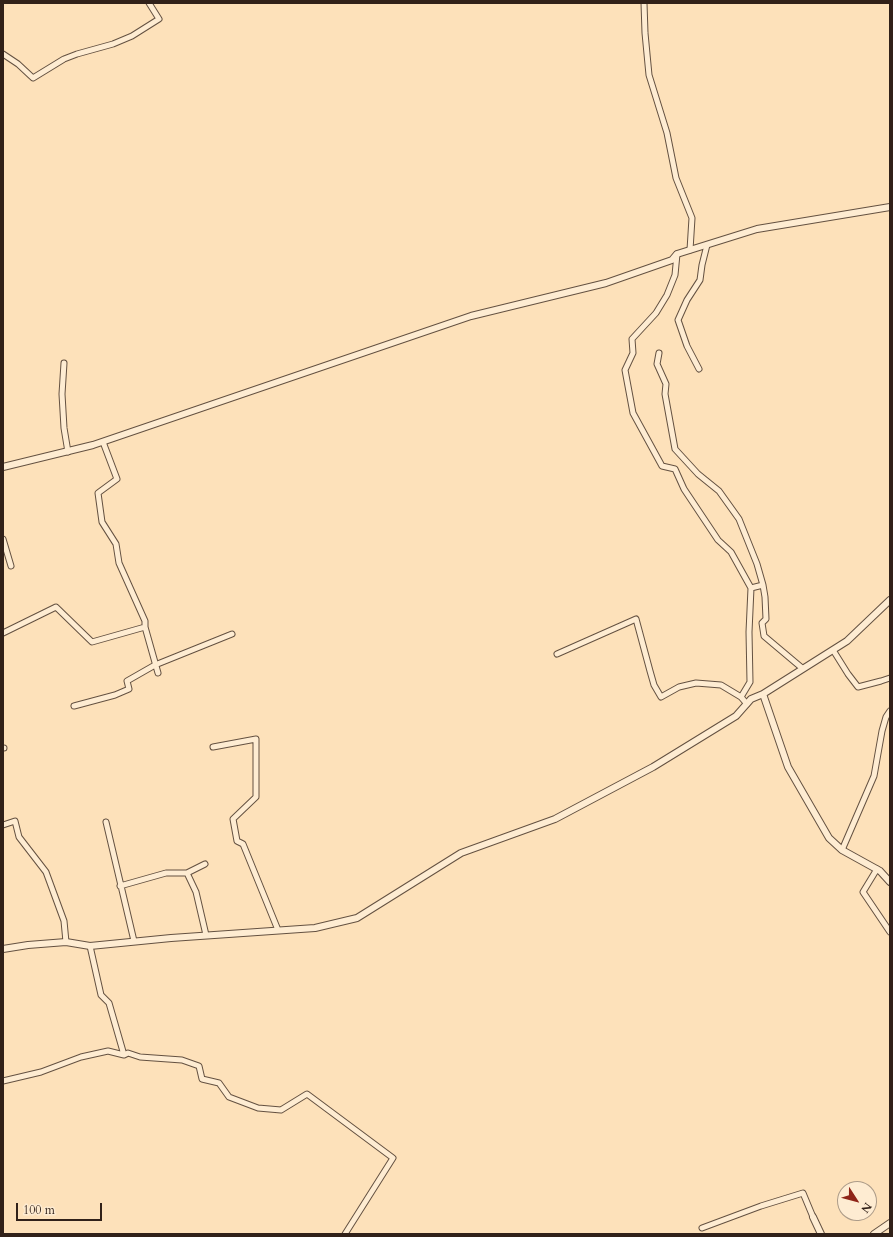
<!DOCTYPE html>
<html>
<head>
<meta charset="utf-8">
<style>
  body { margin:0 }
  #map { position:relative; width:893px; height:1237px; overflow:hidden; background:#fde1ba; font-family:Cardo,serif }
  canvas { display:block }
  .frame { position:absolute; inset:0; border:4px solid #312119; pointer-events:none }
  .north { position:absolute; left:837px; top:1181px; width:40px; height:40px; box-sizing:border-box; background:#feecd2; border:1px solid #ac9b88; border-radius:50%; rotate:126deg; font-size:11px; font-weight:700; line-height:16px; text-align:center; color:#312119 }
  .north::after { content:''; display:block; margin:auto; width:14px; height:18px; background:#8f2418; clip-path:polygon(50% 0,100% 100%,50% 72%,0 100%) }
  .scale { position:absolute; left:16px; top:1203px; width:86px; height:18px; box-sizing:border-box; border:2px solid #312119; border-top:0; padding-left:5px; font-size:12px; line-height:14px; white-space:nowrap; color:#312119; -webkit-text-stroke:3px #feecd2; paint-order:stroke }
</style>
</head>
<body>
<div id="map">
<canvas width="893" height="1237"></canvas>
<div class="frame"></div>
<div class="north">N</div>
<div class="scale">100 m</div>
</div>
<script>
const c = document.querySelector('canvas').getContext('2d');
c.lineJoin = 'round';
function shape(rows) {
  const path = new Path2D();
  for (const r of rows) {
    path.moveTo(r[0], r[1]);
    for (let i = 2; i < r.length; i += 2) path.lineTo(r[i], r[i + 1]);
  }
  return path;
}
function stroke(path, color, width, dash) {
  c.strokeStyle = color;
  c.lineWidth = width;
  c.lineCap = dash ? 'butt' : 'round';
  c.setLineDash(dash || []);
  c.stroke(path);
}
const minor = shape([
  [644,3,645,33,649,75,667,133,676,178,692,218,690,250],
  [3,54,18,64,33,78,64,59,77,54,113,44,132,36,159,19,149,3],
  [677,254,675,275,667,295,656,313,632,339,633,353,625,370,633,413,662,466,675,469,684,489,718,540,731,552,751,588,749,632,750,682,741,697],
  [659,353,657,364,666,384,665,394,675,449,698,474,719,491,739,519,757,564,763,585],
  [64,363,62,394,64,428,68,452],
  [699,369,687,346,678,320,687,300,700,280,702,265,707,245],
  [103,442,117,479,98,493,102,522,116,544,119,563,145,621,145,627,158,673],
  [3,539,11,566],
  [751,588,763,585,765,597,766,619,762,623,764,636,802,668],
  [3,633,56,607,92,642,145,627],
  [833,650,848,674,858,687,881,681,890,678],
  [557,654,636,619,650,671,654,685,661,697,679,687,696,683,721,685,741,697,747,704],
  [74,706,115,695,129,689,127,681,155,665,232,634],
  [213,747,256,739,256,797,233,819,237,841,243,844,278,930],
  [3,748,4,748],
  [106,822,134,941],
  [3,825,15,821,19,837,46,872,64,921,66,942],
  [842,850,874,776,882,731,886,717,890,711],
  [877,869,863,892,890,932],
  [187,873,196,892,206,935],
  [120,886,166,873,187,873,205,864],
  [90,946,101,995,109,1003,124,1055],
  [3,1081,41,1072,81,1057,108,1051,124,1055,128,1053,140,1057,182,1060,199,1066,202,1079,219,1083,229,1097,258,1108,281,1110,307,1094,393,1158,345,1234],
  [702,1228,761,1206,803,1193,813,1217]
]);
const tertiary = shape([
  [3,467,93,445,471,316,606,283,672,260,677,254,757,229,890,207],
  [763,694,788,767,829,838,842,850,880,871,890,882],
  [3,949,28,945,66,942,90,946,171,938,315,928,357,918,461,853,555,819,653,767,736,716,751,699,763,694,847,641,890,600],
  [813,1217,821,1234],
  [874,1234,890,1223]
]);
stroke(minor, '#645141', 7);
stroke(tertiary, '#645141', 8);
stroke(minor, '#feecd2', 5);
stroke(tertiary, '#feecd2', 6);
</script>
</body>
</html>
